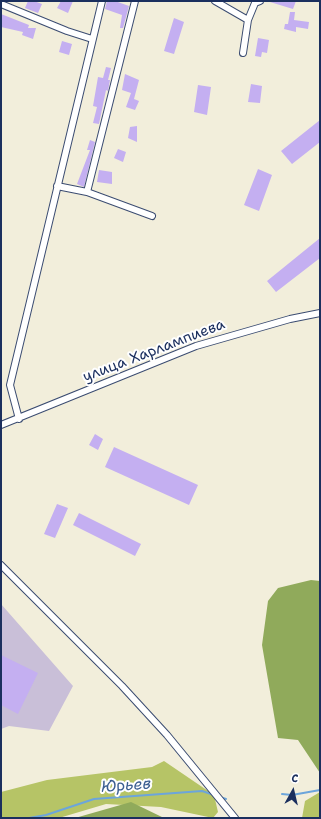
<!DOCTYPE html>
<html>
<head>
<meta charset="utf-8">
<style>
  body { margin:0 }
  #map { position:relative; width:321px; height:819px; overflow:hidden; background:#f2eedb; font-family:"Shantell Sans",sans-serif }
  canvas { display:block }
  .frame { position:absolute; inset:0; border:2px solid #1b2f5e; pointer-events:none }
  .north { position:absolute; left:273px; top:771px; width:40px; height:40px; -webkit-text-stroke:3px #fff; paint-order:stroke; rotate:8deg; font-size:11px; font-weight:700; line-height:16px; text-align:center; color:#1b2f5e }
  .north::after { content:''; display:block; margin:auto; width:14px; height:18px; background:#1b2f5e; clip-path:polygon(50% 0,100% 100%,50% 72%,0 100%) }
</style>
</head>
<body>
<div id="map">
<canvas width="321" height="819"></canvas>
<div class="frame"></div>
<div class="north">С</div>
</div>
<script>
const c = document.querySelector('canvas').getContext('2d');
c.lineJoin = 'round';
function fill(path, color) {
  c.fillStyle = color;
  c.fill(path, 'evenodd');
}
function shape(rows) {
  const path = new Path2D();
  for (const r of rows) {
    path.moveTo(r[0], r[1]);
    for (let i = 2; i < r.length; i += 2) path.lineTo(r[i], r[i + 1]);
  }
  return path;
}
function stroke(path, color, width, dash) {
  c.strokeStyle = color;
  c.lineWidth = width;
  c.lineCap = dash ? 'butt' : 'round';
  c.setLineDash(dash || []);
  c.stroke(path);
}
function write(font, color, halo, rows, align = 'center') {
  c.font = font + ' "Shantell Sans",sans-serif';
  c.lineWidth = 4;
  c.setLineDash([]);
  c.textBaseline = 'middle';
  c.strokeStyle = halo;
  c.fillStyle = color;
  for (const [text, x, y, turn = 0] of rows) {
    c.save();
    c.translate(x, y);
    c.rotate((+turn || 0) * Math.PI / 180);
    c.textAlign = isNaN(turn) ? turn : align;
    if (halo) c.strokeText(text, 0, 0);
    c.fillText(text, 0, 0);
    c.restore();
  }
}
fill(shape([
  [1,604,73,686,49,731,9,726,1,729]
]), '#c9bfd8');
fill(shape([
  [164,761,214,795,218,812,213,818,161,807,106,804,59,818,1,818,1,792,47,780,152,767],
  [320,792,320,818,302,818,305,801]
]), '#b6c466');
fill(shape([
  [311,580,320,581,320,773,298,740,278,738,262,645,268,601,278,588],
  [131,802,164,818,75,818]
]), '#90aa5b');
stroke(shape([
  [282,794,292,795,320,790],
  [220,797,226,799],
  [29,818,46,815,94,799,202,791,214,795]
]), '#6ca5db', 2);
fill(shape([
  [28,1,34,1,42,4,38,13,25,8],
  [61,1,73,1,68,13,57,8],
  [107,1,115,1,129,6,123,28,120,28,122,15,105,9],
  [270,1,296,1,293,9,270,2],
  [290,12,295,12,294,20,309,22,308,29,296,27,296,32,284,29,285,24,288,24],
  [1,14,29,25,28,28,36,28,33,39,22,35,23,32,1,27],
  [174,18,184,22,174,54,164,51],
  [258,38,269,40,267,53,262,52,261,57,255,56],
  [62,41,72,44,69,55,59,52],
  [106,67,111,68,108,80,110,80,108,91,106,90,99,124,93,123,97,107,93,106,98,77,103,78],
  [125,74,139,80,134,99,139,101,135,110,126,107,131,93,122,90],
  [251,84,262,86,260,103,248,102],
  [198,85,211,87,207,115,194,112],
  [320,120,320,142,292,164,281,151],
  [137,126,137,142,128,138,130,127],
  [90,140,95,142,84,187,77,184,90,150,87,150],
  [118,149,126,152,123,162,114,158],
  [258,169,272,175,259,211,244,205],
  [99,170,112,172,112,184,97,182],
  [320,238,320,258,276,292,267,281],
  [95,434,103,439,98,450,89,445],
  [114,447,198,485,189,505,105,467],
  [57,504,68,508,55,538,44,534],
  [79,513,141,544,135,556,73,525],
  [1,655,38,673,18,714,1,705]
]), '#c4aff1');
const street = shape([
  [215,1,248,20],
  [1,4,67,31,92,39],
  [243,53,248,20,255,3,260,1],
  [57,186,87,192,152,216],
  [87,192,135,1],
  [19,419,10,385,102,1],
  [1,425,196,346,290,319,320,313],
  [1,565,122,686,167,735,235,818]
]);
stroke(street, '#3b4c71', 8);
stroke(street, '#fff', 6);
write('15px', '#1b2f5e', '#fff', [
  ["улица Харлампиева",154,351,-21]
]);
write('italic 16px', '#3b5e90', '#fff', [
  ["Юрьев",126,786,-4]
]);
</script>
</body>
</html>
